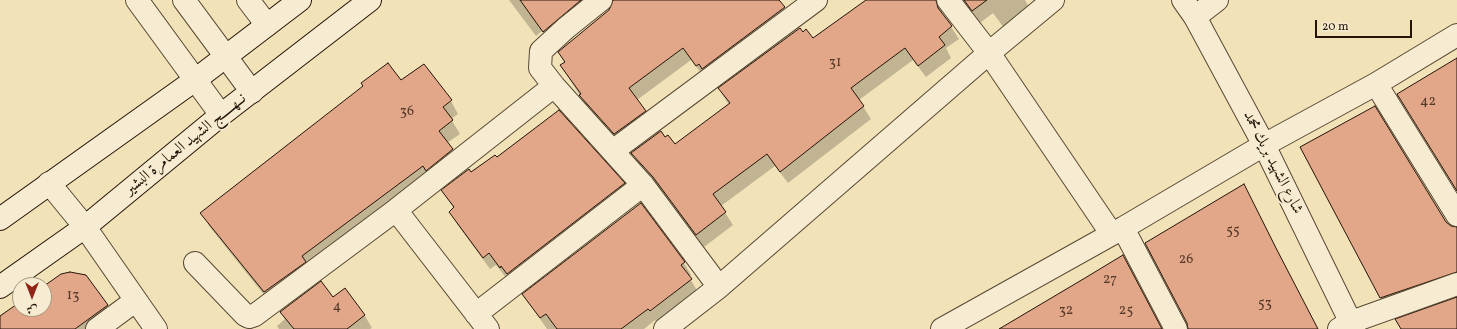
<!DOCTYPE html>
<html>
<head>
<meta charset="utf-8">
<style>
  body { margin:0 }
  #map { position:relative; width:1457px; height:329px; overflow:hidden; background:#f2e2b8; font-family:Vollkorn,Amiri,serif }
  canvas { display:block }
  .north { position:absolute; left:12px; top:277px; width:40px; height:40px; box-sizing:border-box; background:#f7ecd1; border:1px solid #a39681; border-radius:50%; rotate:180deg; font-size:11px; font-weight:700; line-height:16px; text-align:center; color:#251408 }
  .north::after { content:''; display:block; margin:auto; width:14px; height:18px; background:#8f2418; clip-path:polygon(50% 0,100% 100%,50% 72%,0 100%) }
  .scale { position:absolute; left:1315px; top:20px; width:97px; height:18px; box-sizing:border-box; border:2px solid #251408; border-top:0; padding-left:5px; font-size:12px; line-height:14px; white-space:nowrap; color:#251408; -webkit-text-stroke:3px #f7ecd1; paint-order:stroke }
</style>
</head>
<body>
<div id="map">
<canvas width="1457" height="329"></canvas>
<div class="north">ش</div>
<div class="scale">20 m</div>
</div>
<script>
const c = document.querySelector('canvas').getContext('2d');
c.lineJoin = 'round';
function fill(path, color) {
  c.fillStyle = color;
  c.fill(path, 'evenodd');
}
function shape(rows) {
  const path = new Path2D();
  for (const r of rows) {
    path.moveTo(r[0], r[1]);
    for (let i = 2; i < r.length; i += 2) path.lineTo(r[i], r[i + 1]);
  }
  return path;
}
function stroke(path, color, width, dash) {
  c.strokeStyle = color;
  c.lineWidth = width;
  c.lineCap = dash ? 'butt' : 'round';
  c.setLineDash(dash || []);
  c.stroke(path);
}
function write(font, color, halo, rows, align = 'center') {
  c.font = font + ' Vollkorn,Amiri,serif';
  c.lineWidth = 3.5;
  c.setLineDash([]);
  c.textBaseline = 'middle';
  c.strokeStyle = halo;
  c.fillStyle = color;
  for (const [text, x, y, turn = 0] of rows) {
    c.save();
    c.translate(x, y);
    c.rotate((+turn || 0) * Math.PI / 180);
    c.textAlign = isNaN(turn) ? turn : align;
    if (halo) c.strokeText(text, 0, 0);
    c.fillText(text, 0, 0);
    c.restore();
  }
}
fill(shape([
  [509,0,582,0,589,12,551,44,542,31,536,36],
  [644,0,778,0,791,20,704,77,691,60,637,100,652,123,622,146,588,108,561,66,565,63,559,53],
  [866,0,953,0,943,8,942,13,959,39,946,48,951,58,926,77,913,60,859,100,871,119,788,183,775,166,721,206,733,225,704,247,661,190,639,165,632,153,665,139,675,146,729,105,719,89,803,33,813,40],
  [957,0,1025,0,1030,9,1004,28,993,13,980,23,961,1],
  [401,82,451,101,458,114,451,119,460,134,447,143,460,163,272,305,209,226,202,213,364,87],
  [559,112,624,184,631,196,507,279,496,265,490,269,457,224,450,212,454,209,443,191,497,159],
  [1301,147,1446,222,1451,227,1457,228,1457,285,1388,309],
  [1250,196,1317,329,1189,329],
  [640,204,684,263,691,275,689,277,698,292,657,323,655,320,644,329,547,329,523,294],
  [75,273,85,276,114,317,98,329,0,329,0,317,20,304,20,309,44,309,44,287,62,275],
  [345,290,365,316,372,328,370,329,279,329,277,326,285,319,281,312,333,299]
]), '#0003');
const building = shape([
  [520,0,581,0,543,32,520,0],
  [613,0,779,0,785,7,702,69,699,64,696,66,683,48,629,88,646,111,614,134,579,95,581,94,560,65,565,62,558,52,609,10,613,0],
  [866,0,936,0,938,8,952,26,939,37,945,45,918,66,905,48,851,88,864,106,780,172,767,154,713,194,726,212,696,235,653,177,631,153,661,131,665,137,668,135,675,144,730,103,718,88,800,28,803,32,806,29,813,38,866,0],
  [964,0,987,0,972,11,964,0],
  [1457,58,1457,191,1397,94,1457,58],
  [388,63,401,80,424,64,452,100,443,107,453,120,439,131,453,149,426,171,423,166,302,256,306,262,264,292,200,213,363,86,361,83,388,63],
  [1375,106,1446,222,1451,226,1457,227,1457,272,1380,298,1300,147,1375,106],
  [559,110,625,183,507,274,501,266,500,268,489,253,483,258,449,212,454,207,441,190,469,169,471,172,495,155,497,157,559,110],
  [1244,184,1277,250,1318,329,1188,329,1187,323,1145,243,1244,184],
  [641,203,685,262,681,265,692,279,650,311,648,309,621,329,557,329,546,314,540,318,522,294,641,203],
  [1123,255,1162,329,999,329,1085,278,1123,255],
  [70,272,86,275,108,305,75,329,0,329,0,316,20,302,20,309,44,309,44,286,61,274,70,272],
  [321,281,333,297,345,288,365,315,347,329,294,329,280,312,321,281],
  [1457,297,1457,329,1401,329,1395,319,1457,297]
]);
fill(building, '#e2a688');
stroke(building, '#251408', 1);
const minor = shape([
  [248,0,267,25],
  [948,0,989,53,1111,233],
  [1195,17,1217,0],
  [1376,84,1457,215],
  [554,86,540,68,541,51,566,28,601,0],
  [614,150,816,0],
  [49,183,85,227,156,329],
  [396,210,488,329],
  [1123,228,1176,329],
  [195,263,245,315,249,317,255,315,396,210,554,86,643,185,719,287],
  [476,314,643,185],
  [97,329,135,301],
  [665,329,719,287,989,53,1053,0],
  [942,329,1123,228,1264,145,1376,84,1457,35],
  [1339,329,1351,322,1457,284]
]);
const tertiary = shape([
  [137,0,221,115],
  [184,0,252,92],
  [1183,0,1195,17,1264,145,1354,329]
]);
const secondary = shape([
  [0,219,195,80,300,0],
  [0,287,85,227,221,115,370,0]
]);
stroke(minor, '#584834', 24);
stroke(tertiary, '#584834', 24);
stroke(secondary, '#251408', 24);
stroke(minor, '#f7ecd1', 22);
stroke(tertiary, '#f7ecd1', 22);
stroke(secondary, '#f7ecd1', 22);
write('14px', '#543828', null, [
  ["31",835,63],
  ["42",1428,102],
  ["36",407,112],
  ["55",1233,231],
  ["26",1186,260],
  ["27",1110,280],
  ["13",73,296],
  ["53",1265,304],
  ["4",337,307],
  ["32",1066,311],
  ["25",1126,311]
]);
write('16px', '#251408', '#f7ecd1', [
  ["نــهـــــج الشهيد العمامرة البشير",186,145,-39],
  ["شارع الشهيد بريك محمد",1272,163,63]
]);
</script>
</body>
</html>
